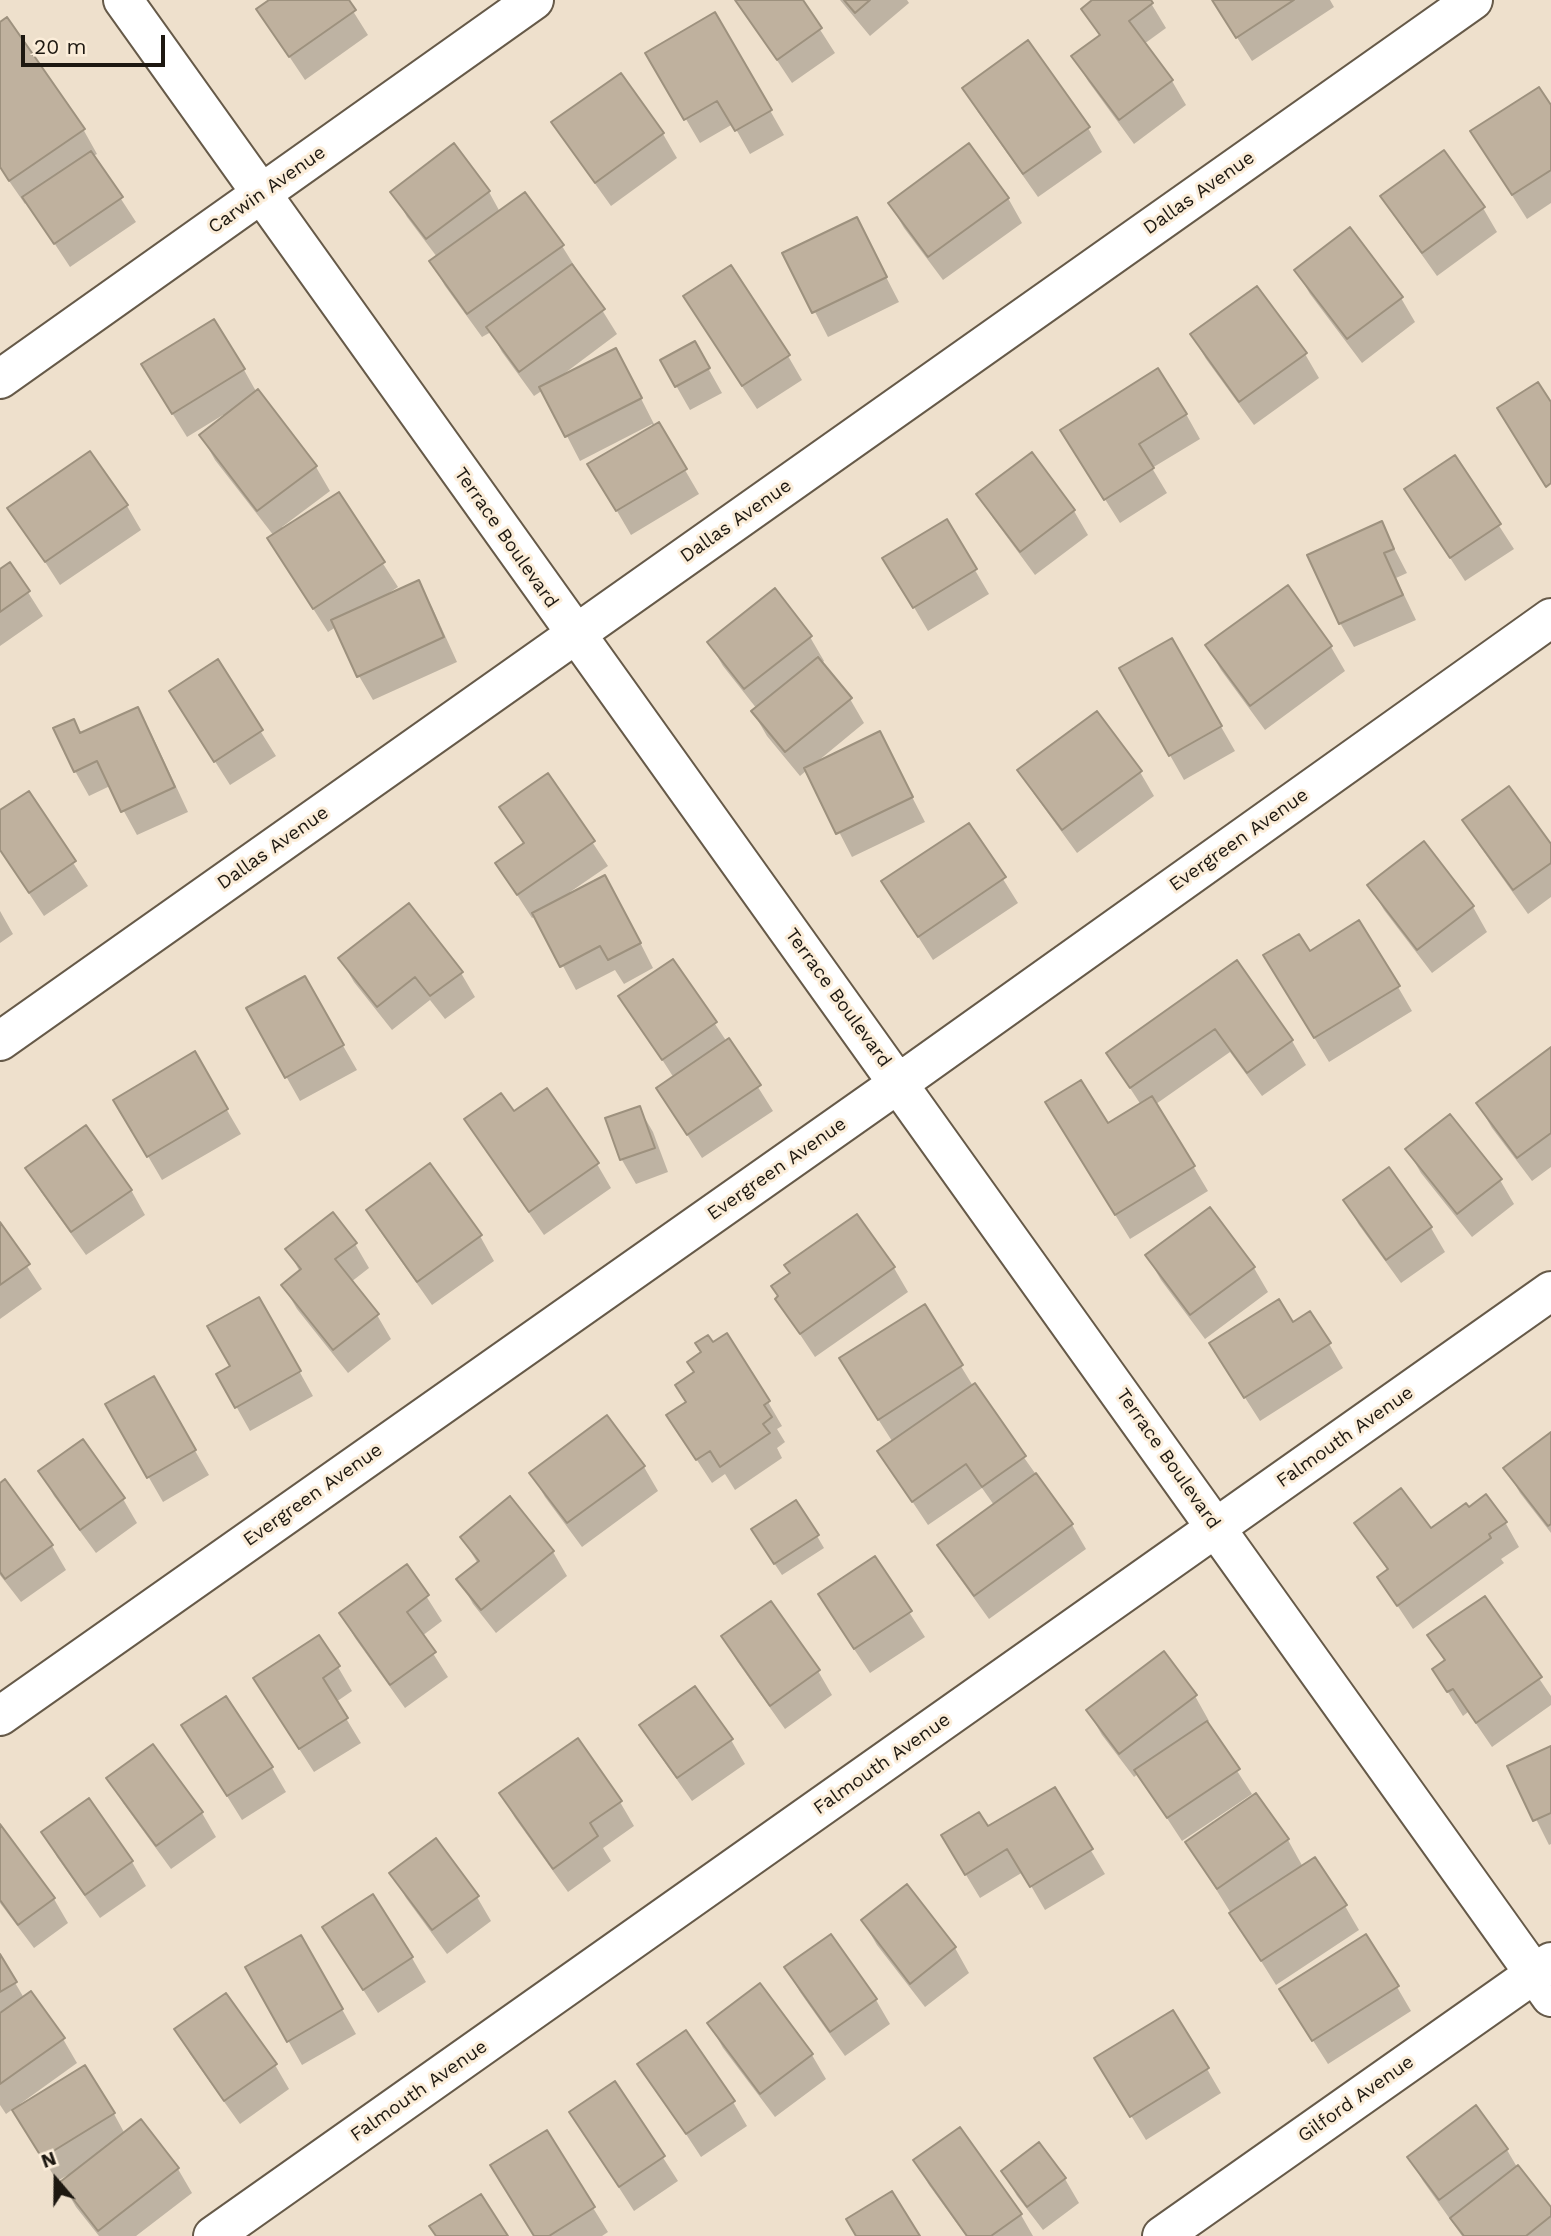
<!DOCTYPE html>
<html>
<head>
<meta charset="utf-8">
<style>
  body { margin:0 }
  #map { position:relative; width:1551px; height:2236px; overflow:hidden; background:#eee0cc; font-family:"Work Sans",sans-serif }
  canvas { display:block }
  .north { position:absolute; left:21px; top:2145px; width:70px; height:70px; -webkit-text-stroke:5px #fbedd9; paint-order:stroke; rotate:340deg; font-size:19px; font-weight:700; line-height:28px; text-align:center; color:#1d1811 }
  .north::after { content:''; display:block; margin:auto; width:24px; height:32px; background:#1d1811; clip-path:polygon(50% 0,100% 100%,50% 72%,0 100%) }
  .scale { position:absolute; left:21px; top:35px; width:144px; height:32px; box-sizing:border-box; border:4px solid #1d1811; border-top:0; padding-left:9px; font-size:21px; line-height:24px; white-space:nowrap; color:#1d1811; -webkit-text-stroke:5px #fbedd9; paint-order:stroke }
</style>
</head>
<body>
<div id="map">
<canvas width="1551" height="2236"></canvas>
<div class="north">N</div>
<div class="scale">20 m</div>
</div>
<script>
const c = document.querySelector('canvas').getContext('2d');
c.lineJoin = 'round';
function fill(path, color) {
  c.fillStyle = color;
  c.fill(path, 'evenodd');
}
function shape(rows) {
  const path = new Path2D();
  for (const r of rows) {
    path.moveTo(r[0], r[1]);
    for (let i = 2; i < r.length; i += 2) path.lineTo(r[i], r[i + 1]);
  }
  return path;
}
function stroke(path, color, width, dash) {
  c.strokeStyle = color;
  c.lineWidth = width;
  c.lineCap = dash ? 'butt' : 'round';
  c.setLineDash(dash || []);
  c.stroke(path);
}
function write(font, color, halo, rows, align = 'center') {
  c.font = font + ' "Work Sans",sans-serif';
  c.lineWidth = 6;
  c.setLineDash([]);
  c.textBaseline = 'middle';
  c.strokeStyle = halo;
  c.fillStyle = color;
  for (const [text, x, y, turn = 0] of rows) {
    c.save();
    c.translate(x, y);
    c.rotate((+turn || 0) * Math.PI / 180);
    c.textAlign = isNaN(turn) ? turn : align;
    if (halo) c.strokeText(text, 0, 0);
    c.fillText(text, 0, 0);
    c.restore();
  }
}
fill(shape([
  [273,0,346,0,368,35,305,80,258,10],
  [737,0,801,0,835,53,792,83],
  [840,0,907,0,909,3,870,36],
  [1095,0,1149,0,1166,28,1144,44,1172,81,1186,105,1134,144,1088,81,1074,57,1100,37,1083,9],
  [1213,0,1330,0,1334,7,1252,61],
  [715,14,784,135,750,154,733,124,700,143,647,53],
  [0,24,83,129,97,154,93,156,136,222,70,267,27,202,25,204,0,168],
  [620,75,663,134,677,158,611,206,568,146,554,122],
  [964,88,1088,128,1102,152,1038,197,978,112],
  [1551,109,1551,203,1527,219,1487,156],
  [454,146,489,192,500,212,562,246,617,334,561,376,629,375,655,426,658,424,699,494,631,535,590,465,654,427,652,424,580,461,543,390,534,396,502,352,491,332,482,337,445,286,431,262,437,257,407,217,393,192],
  [1383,196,1483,208,1497,232,1437,276,1397,220],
  [1008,198,1022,223,943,280,904,228,890,204],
  [856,219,899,302,828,337,785,254],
  [1296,270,1401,298,1415,322,1362,363,1310,294],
  [699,321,788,356,802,380,757,409],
  [1192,335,1305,354,1319,378,1254,425,1206,359],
  [694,343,722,393,690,410,662,361],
  [244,370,257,393,316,467,330,491,282,527,283,530,338,494,398,587,386,595,387,597,418,583,432,607,457,662,373,700,359,676,336,627,328,632,284,563,274,536,215,460,201,435,224,417,223,415,187,437,157,389],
  [1186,414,1200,439,1152,468,1167,493,1120,523,1077,455],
  [1031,455,1074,511,1088,535,1035,575,993,518,979,494],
  [1455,458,1514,549,1465,581,1406,490],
  [127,506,141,530,60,585,10,508],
  [946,521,989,594,928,631,899,582],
  [1381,523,1407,573,1396,578,1416,620,1354,647,1340,623],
  [10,564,43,616,0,646,0,571],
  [810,637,824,661,821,664,850,699,864,723,818,761,879,733,925,822,852,857,807,770,800,776,767,736,753,712,757,709,723,666,709,642],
  [1171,640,1235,751,1184,780,1121,669],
  [1207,646,1331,647,1345,671,1265,730,1221,670],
  [217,662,276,756,230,785,186,716],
  [137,709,151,733,188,812,137,835,110,786,89,796,75,771,81,735],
  [1020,770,1140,772,1154,796,1077,853,1034,794],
  [548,775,608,866,570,892,571,894,619,901,653,968,624,984,615,970,576,990,536,916,532,918,497,864,524,845,501,807],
  [28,793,88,886,44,916,0,850,0,812],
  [1465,820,1551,847,1551,897,1528,914,1479,845],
  [969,825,1018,903,933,960,883,882],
  [1424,844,1473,907,1487,932,1432,973,1384,910,1370,886],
  [0,911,13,934,0,943],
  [1309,953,1398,987,1412,1011,1329,1062,1279,980],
  [340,958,461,973,475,997,445,1019,430,1000,392,1030,354,982],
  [673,961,727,1042,729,1041,773,1111,702,1158,658,1089,674,1078,621,996],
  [1237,963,1292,1041,1306,1065,1262,1096,1230,1052,1156,1104,1208,1191,1130,1239,1061,1127,1107,1125,1141,1105,1108,1054],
  [304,978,357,1070,300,1101,248,1009],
  [1551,1049,1551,1167,1532,1181,1492,1128,1478,1104],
  [194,1054,241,1134,162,1180,115,1100],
  [639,1108,653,1132,668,1172,636,1184,622,1160,607,1119],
  [513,1113,597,1164,611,1188,544,1235,481,1143,467,1119],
  [1407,1149,1500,1180,1514,1204,1472,1237,1421,1173],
  [429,1166,480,1236,494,1261,432,1305,382,1234,368,1210],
  [27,1168,131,1190,145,1215,86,1255,41,1192],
  [1388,1170,1431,1228,1445,1252,1401,1283,1359,1225,1345,1201],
  [857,1216,894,1268,908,1292,815,1357,777,1300,791,1274],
  [0,1225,42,1289,0,1319],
  [355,1244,369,1268,351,1282,377,1315,391,1339,348,1373,297,1309,283,1285,300,1272,288,1250],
  [1147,1256,1254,1268,1268,1292,1205,1339,1161,1280],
  [259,1299,313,1396,250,1431,218,1374,232,1367],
  [924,1306,973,1386,1072,1525,1086,1549,989,1619,953,1569,939,1545,994,1505,982,1488,928,1525,879,1452,892,1441,855,1383],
  [1292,1324,1329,1344,1343,1368,1260,1421,1226,1368],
  [696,1373,768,1402,782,1426,777,1429,785,1442,777,1448,782,1458,735,1490,725,1474,712,1483,668,1416,687,1403],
  [153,1378,209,1475,163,1502,107,1405],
  [1551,1434,1551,1533,1520,1493,1506,1469],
  [644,1467,658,1491,582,1547,545,1497,531,1473],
  [40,1471,123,1499,137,1523,96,1553,54,1496],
  [0,1485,52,1546,66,1570,21,1602,0,1575],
  [1469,1510,1505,1522,1519,1547,1501,1559,1504,1563,1413,1629,1379,1578,1388,1571,1356,1523,1430,1530],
  [817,1536,824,1548,782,1575,760,1542],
  [462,1537,553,1552,567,1576,496,1633,473,1604,459,1579,478,1564],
  [875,1559,925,1637,870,1673,834,1619],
  [407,1566,442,1621,422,1636,448,1677,405,1708,355,1638,341,1614],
  [1484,1598,1551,1696,1551,1705,1492,1747,1468,1712,1463,1716,1434,1670,1445,1662,1430,1636],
  [723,1637,818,1671,832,1695,785,1729,737,1661],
  [1163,1654,1195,1696,1209,1721,1206,1723,1252,1794,1182,1841,1138,1774,1134,1777,1102,1735,1088,1711],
  [338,1667,352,1691,336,1702,361,1743,314,1772,269,1702],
  [183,1726,272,1768,286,1792,242,1820],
  [642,1726,731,1740,745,1764,692,1801,656,1750],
  [1551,1748,1551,1844,1549,1845,1510,1767],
  [109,1779,202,1813,216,1837,171,1869,123,1803],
  [1054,1789,1105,1874,1045,1910,1023,1872,980,1898,957,1860,988,1829],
  [501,1794,620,1802,634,1826,603,1848,611,1861,568,1892,515,1818],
  [1256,1796,1288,1840,1303,1867,1345,1906,1359,1930,1276,1985,1187,1843],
  [89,1801,132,1862,146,1886,100,1918,57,1857,43,1832],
  [0,1827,54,1899,68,1923,34,1948,0,1903],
  [392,1874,477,1897,491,1921,447,1954,406,1898],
  [907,1886,955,1948,969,1973,925,2007,877,1945,863,1921],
  [830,1936,876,2000,890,2024,845,2056,800,1992,786,1968],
  [301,1937,356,2034,302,2065,247,1968],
  [339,1952,412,1958,426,1982,378,2013],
  [0,1957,24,1998,63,2039,77,2063,20,2104,22,2107,114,2114,125,2134,178,2169,192,2193,136,2236,99,2236,76,2207,62,2183,69,2177,68,2175,57,2181,13,2109,6,2114,0,2105],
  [1397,1987,1411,2011,1328,2064,1296,2014],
  [709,2023,812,2055,826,2079,775,2117,723,2048],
  [176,2030,275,2065,289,2089,240,2124,190,2054],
  [640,2064,733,2102,747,2126,701,2157],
  [1207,2069,1221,2093,1146,2140,1111,2083],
  [615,2083,678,2181,634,2211,571,2113],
  [546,2132,608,2232,602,2236,535,2236],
  [1039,2145,1065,2179,1079,2203,1043,2230,1017,2196,1003,2172],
  [1507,2150,1517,2167,1551,2210,1551,2236,1462,2236,1423,2181,1409,2157],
  [915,2161,1021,2215,1033,2236,966,2236,929,2185]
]), '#0003');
const building = shape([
  [269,0,349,0,356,10,289,57,256,9,269,0],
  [735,0,803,0,822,28,777,60,735,0],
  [844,0,870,0,855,13,844,0],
  [1092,0,1151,0,1153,3,1129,21,1173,80,1119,120,1071,56,1100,35,1081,9,1092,0],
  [1212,0,1294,0,1236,38,1212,0],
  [715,12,772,110,735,131,717,101,684,120,645,53,715,12],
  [7,17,85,129,9,181,0,167,0,22,7,17],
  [1028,40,1090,127,1023,174,962,88,1028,40],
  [621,73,664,133,595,183,551,122,621,73],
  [1539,87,1551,105,1551,170,1512,195,1470,131,1539,87],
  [454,143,490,191,426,239,390,192,454,143],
  [969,143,1009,198,928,257,888,203,969,143],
  [1444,150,1485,207,1422,253,1380,196,1444,150],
  [91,151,123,197,54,244,22,197,91,151],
  [525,192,564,245,467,314,429,261,525,192],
  [857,217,887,277,812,313,782,253,857,217],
  [1350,227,1403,297,1347,339,1294,270,1350,227],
  [572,264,605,309,519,372,486,327,572,264],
  [731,265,790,355,742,386,683,296,731,265],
  [1257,286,1307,353,1239,402,1190,334,1257,286],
  [214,319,245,369,172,414,141,364,214,319],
  [695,341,710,368,675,387,660,360,695,341],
  [616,348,642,398,565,437,539,387,616,348],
  [1158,368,1187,414,1139,444,1154,468,1104,500,1060,430,1158,368],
  [1538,382,1551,402,1551,483,1546,487,1497,408,1538,382],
  [258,389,317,466,257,511,199,435,258,389],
  [659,422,687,469,616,511,587,464,659,422],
  [90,451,128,505,45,562,7,508,90,451],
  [1032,452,1075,510,1020,552,976,494,1032,452],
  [1455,455,1501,524,1450,558,1404,489,1455,455],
  [339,492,385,562,313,609,267,538,339,492],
  [947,519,977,569,913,608,882,558,947,519],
  [1382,521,1394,549,1384,553,1403,595,1339,624,1307,555,1382,521],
  [10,562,30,591,0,612,0,569,10,562],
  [419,580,444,637,357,677,331,620,419,580],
  [1288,585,1332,646,1250,706,1205,645,1288,585],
  [775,588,812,636,744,689,707,642,775,588],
  [1172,638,1222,726,1169,756,1119,668,1172,638],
  [818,657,852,698,785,752,751,711,818,657],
  [218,659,263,730,214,762,169,691,218,659],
  [138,707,175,787,121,812,97,761,74,772,53,728,74,719,80,733,138,707],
  [1097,711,1142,771,1062,830,1017,770,1097,711],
  [880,731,913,797,836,834,804,768,880,731],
  [548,773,595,841,517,895,495,863,524,843,499,807,548,773],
  [1509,786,1551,844,1551,863,1513,890,1462,820,1509,786],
  [29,791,76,861,29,893,0,850,0,810,29,791],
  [969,823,1006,877,918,937,881,881,969,823],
  [1424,841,1474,906,1417,950,1367,885,1424,841],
  [605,875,641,943,608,960,600,946,560,967,532,913,605,875],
  [409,903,463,972,430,996,415,977,377,1007,338,958,409,903],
  [1359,920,1400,986,1314,1038,1263,955,1299,934,1310,951,1359,920],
  [673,959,717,1022,662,1060,618,996,673,959],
  [1237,960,1293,1040,1247,1073,1215,1029,1130,1088,1106,1053,1237,960],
  [305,976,344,1045,285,1078,246,1008,305,976],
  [729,1038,761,1085,687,1135,656,1088,729,1038],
  [1551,1047,1551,1133,1517,1158,1476,1103,1551,1047],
  [195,1051,228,1109,147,1157,113,1100,195,1051],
  [1081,1080,1108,1123,1152,1096,1195,1166,1115,1215,1045,1102,1081,1080],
  [547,1088,599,1163,529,1212,464,1119,501,1093,514,1111,547,1088],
  [640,1106,655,1148,620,1160,605,1118,640,1106],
  [1450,1114,1502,1179,1457,1214,1405,1149,1450,1114],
  [86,1125,132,1190,71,1232,25,1168,86,1125],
  [430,1163,482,1235,417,1282,366,1210,430,1163],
  [1389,1167,1432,1227,1386,1260,1343,1200,1389,1167],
  [1210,1207,1255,1267,1190,1315,1145,1255,1210,1207],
  [333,1212,357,1243,335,1259,379,1314,333,1350,281,1285,301,1269,285,1249,333,1212],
  [857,1214,895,1267,800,1334,775,1299,778,1296,771,1286,790,1273,784,1265,857,1214],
  [0,1222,30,1264,0,1285,0,1222],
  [259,1297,301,1371,235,1408,216,1374,230,1366,207,1326,259,1297],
  [1279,1299,1293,1322,1310,1311,1331,1343,1244,1398,1209,1343,1279,1299],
  [925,1304,963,1365,878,1420,839,1358,925,1304],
  [727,1333,770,1401,764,1405,772,1417,763,1424,770,1433,720,1467,710,1451,696,1460,666,1415,686,1402,675,1385,694,1372,687,1362,701,1352,695,1343,708,1335,713,1342,727,1333],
  [154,1376,196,1450,147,1478,105,1404,154,1376],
  [975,1383,1026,1456,982,1487,966,1464,912,1502,877,1451,975,1383],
  [607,1415,645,1466,567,1523,529,1473,607,1415],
  [1551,1432,1551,1524,1548,1526,1503,1468,1551,1432],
  [83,1439,125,1498,80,1530,38,1471,83,1439],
  [1036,1473,1073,1524,974,1596,937,1545,1036,1473],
  [5,1479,53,1545,5,1579,0,1572,0,1483,5,1479],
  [1401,1488,1431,1528,1466,1503,1469,1507,1486,1494,1507,1522,1489,1534,1491,1538,1397,1606,1377,1577,1388,1569,1354,1523,1401,1488],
  [510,1496,554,1551,481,1610,456,1579,479,1561,460,1537,510,1496],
  [796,1500,819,1535,774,1564,751,1529,796,1500],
  [875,1556,912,1611,854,1649,818,1594,875,1556],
  [407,1564,429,1595,407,1612,436,1652,390,1685,339,1613,407,1564],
  [1485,1596,1542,1677,1476,1723,1453,1689,1447,1692,1432,1669,1445,1660,1427,1635,1485,1596],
  [771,1601,820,1670,770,1706,721,1636,771,1601],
  [319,1635,340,1666,323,1678,348,1718,299,1749,253,1678,319,1635],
  [1164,1651,1197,1695,1119,1754,1086,1710,1164,1651],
  [695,1686,733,1739,677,1778,639,1725,695,1686],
  [226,1696,273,1767,227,1796,181,1725,226,1696],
  [1207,1721,1240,1769,1167,1818,1134,1770,1207,1721],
  [578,1738,622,1801,590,1823,598,1836,553,1869,499,1793,578,1738],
  [153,1744,203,1812,156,1846,106,1778,153,1744],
  [1551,1746,1551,1813,1533,1821,1507,1766,1551,1746],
  [1055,1787,1093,1849,1030,1887,1007,1849,965,1875,941,1835,979,1812,988,1826,1055,1787],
  [1256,1793,1289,1839,1217,1889,1185,1842,1256,1793],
  [89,1798,133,1861,85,1895,41,1832,89,1798],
  [0,1824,55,1898,18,1925,0,1900,0,1824],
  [436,1838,479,1896,432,1930,389,1873,436,1838],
  [1315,1857,1347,1905,1261,1961,1229,1913,1315,1857],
  [907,1884,956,1947,910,1984,861,1920,907,1884],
  [373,1894,413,1957,363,1990,322,1927,373,1894],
  [831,1934,877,1999,830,2032,784,1967,831,1934],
  [1366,1934,1399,1986,1312,2041,1279,1989,1366,1934],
  [301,1935,343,2009,287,2042,245,1967,301,1935],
  [0,1954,17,1982,0,1992,0,1954],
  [760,1983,813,2054,760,2094,707,2023,760,1983],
  [31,1991,65,2038,0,2084,0,2013,31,1991],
  [226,1993,277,2064,224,2101,174,2029,226,1993],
  [1173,2010,1209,2068,1130,2117,1094,2058,1173,2010],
  [686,2030,735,2101,686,2134,637,2064,686,2030],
  [85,2065,115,2113,42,2158,12,2110,85,2065],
  [615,2081,665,2156,619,2187,569,2112,615,2081],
  [1476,2105,1508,2149,1439,2200,1407,2157,1476,2105],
  [141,2119,179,2168,98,2231,60,2182,141,2119],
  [960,2127,1022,2214,991,2236,967,2236,913,2160,960,2127],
  [547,2130,595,2207,549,2236,534,2236,490,2165,547,2130],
  [1039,2142,1066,2178,1027,2207,1001,2171,1039,2142],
  [1518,2165,1551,2207,1551,2216,1526,2236,1464,2236,1450,2218,1518,2165],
  [892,2191,920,2236,856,2236,846,2219,892,2191],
  [481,2194,508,2236,436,2236,429,2226,481,2194]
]);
fill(building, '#bfb19e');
stroke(building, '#9d917e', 2);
const minor = shape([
  [123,0,1551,1997],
  [0,379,534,0],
  [0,1041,1473,0],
  [0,1716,899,1083,1551,618],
  [213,2236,1551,1291],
  [1162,2236,1551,1962]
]);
stroke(minor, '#665a49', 42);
stroke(minor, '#fff', 38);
write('19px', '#1d1811', '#fbedd9', [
  ["Carwin Avenue",267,190,-35],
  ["Dallas Avenue",1199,193,-35],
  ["Dallas Avenue",736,521,-35],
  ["Terrace Boulevard",506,538,55],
  ["Evergreen Avenue",1239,840,-35],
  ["Dallas Avenue",273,848,-35],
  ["Terrace Boulevard",838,998,54],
  ["Evergreen Avenue",777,1169,-35],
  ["Falmouth Avenue",1345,1437,-35],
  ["Terrace Boulevard",1168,1459,55],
  ["Evergreen Avenue",313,1495,-35],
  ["Falmouth Avenue",882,1764,-35],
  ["Falmouth Avenue",419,2091,-35],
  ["Gilford Avenue",1356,2099,-35]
]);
</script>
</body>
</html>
